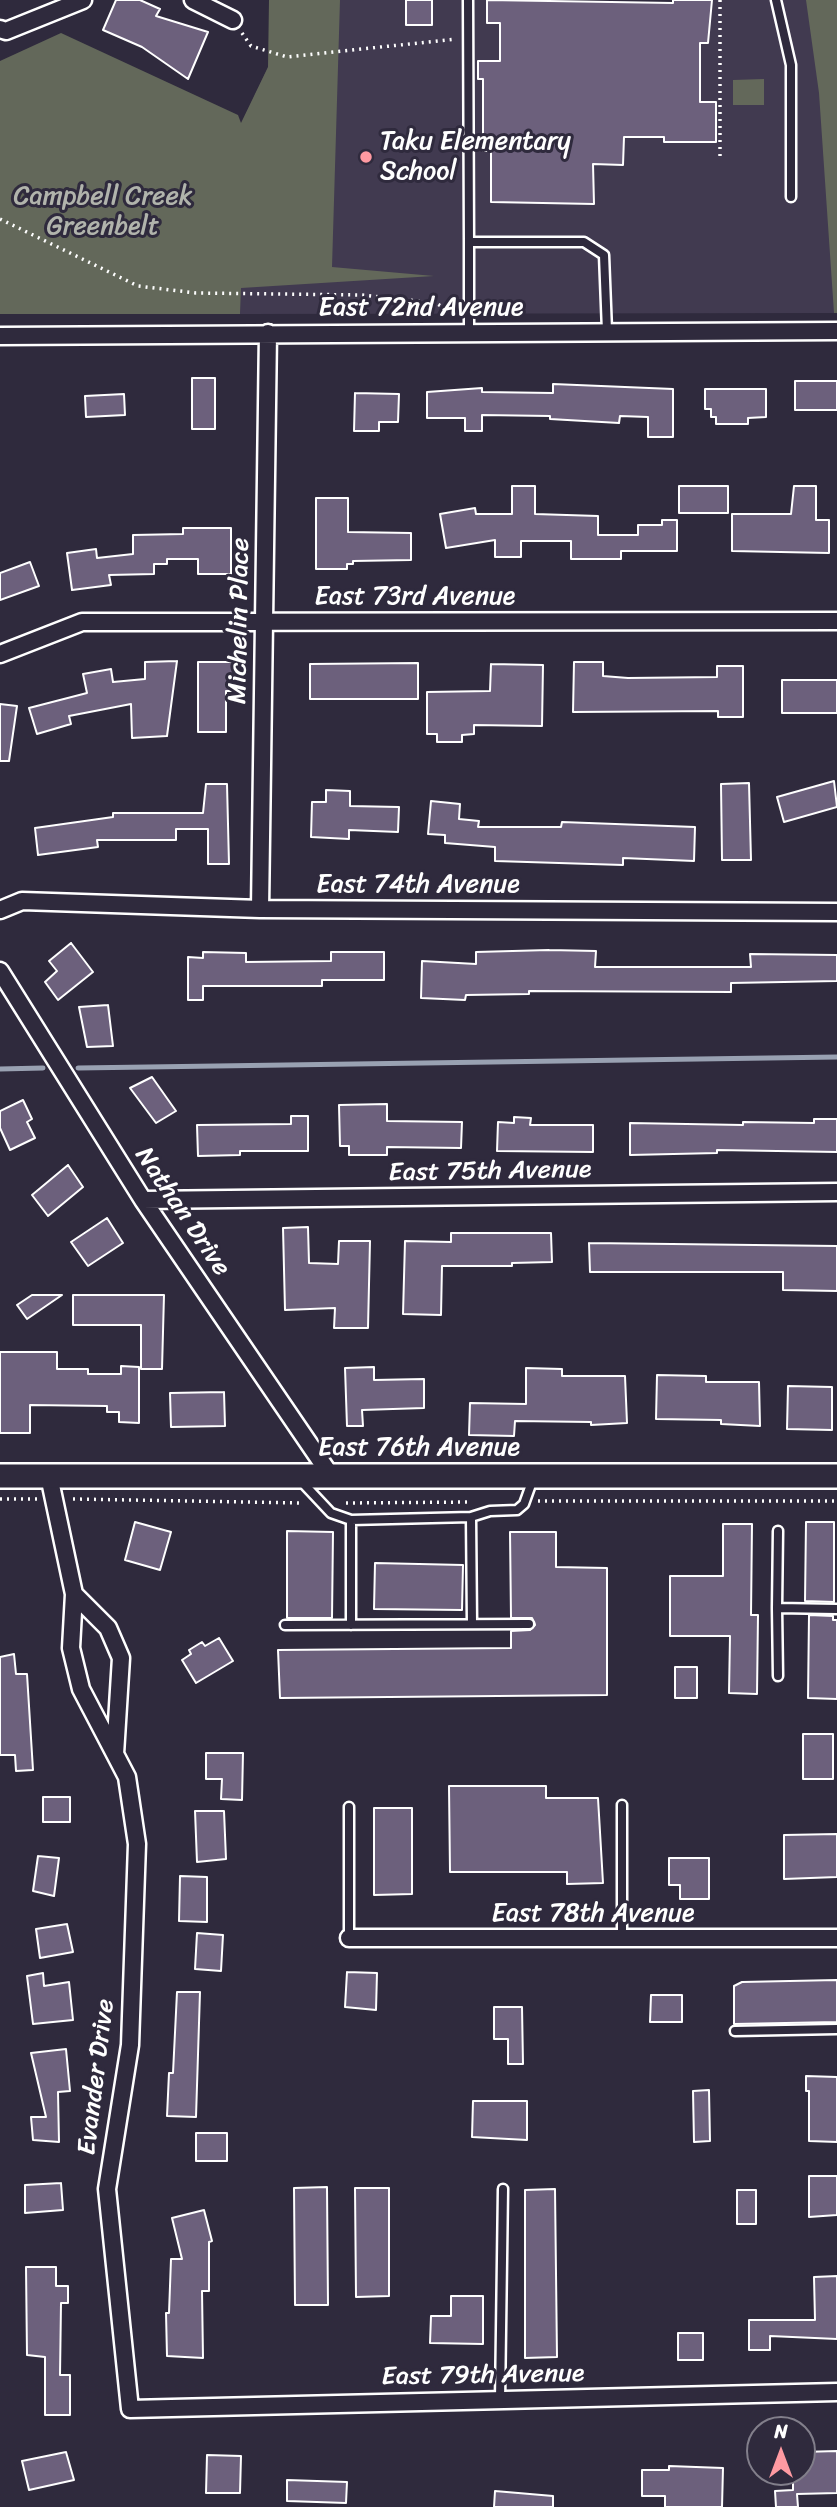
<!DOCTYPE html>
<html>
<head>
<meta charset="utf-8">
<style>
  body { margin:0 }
  #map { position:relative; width:837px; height:2507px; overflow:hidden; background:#2f2a3d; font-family:Sriracha,sans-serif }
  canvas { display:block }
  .north { position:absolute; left:746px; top:2416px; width:70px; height:70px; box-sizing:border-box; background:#2f2a3d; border:2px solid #827f8b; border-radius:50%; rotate:0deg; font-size:19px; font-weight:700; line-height:28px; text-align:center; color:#fff }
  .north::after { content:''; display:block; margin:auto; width:24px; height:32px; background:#ff9aa2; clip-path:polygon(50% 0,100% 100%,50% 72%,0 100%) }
</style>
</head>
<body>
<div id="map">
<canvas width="837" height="2507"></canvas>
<div class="north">N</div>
</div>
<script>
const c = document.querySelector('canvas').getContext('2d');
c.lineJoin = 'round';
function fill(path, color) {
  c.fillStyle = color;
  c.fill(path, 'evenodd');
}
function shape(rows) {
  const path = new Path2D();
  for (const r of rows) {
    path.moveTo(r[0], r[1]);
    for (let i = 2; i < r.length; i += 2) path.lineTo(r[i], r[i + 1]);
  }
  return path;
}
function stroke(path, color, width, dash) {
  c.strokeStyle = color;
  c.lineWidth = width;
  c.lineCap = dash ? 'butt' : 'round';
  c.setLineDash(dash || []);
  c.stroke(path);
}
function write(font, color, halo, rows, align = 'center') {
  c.font = font + ' Sriracha,sans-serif';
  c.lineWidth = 6;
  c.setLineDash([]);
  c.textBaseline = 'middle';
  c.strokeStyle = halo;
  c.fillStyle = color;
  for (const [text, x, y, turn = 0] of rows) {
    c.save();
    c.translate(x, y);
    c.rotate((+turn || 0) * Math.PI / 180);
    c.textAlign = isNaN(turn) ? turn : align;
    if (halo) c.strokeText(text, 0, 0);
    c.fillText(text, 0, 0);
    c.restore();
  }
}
fill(shape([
  [300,0,487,0,487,23,500,23,500,61,478,79,483,79,483,151,491,151,491,202,593,204,593,164,624,137,664,137,664,142,716,142,716,102,700,102,700,43,708,42,712,0,837,0,834,313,240,314,241,124]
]), '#413a50');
fill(shape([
  [269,0,340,0,332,267,434,276,241,288,240,314,0,314,0,61,61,33,238,115,241,123,268,67],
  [806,0,837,0,837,313,834,313,819,93],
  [764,79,764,105,733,105,733,80]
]), '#63685a');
stroke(shape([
  [78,1068,837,1057],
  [0,1069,43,1068]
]), '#99a1b2', 5);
const building = shape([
  [116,0,140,0,160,9,156,16,208,32,188,79,142,47,103,30,116,0],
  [406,0,432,0,432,25,406,25,406,0],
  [487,0,673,3,673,0,712,0,708,43,700,43,700,102,716,102,716,142,664,142,664,137,624,137,623,165,593,164,594,204,491,202,491,151,483,151,483,79,478,79,478,61,500,61,500,23,487,23,487,0],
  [192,378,215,378,215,429,192,429,192,378],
  [795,381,837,381,837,410,795,410,795,381],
  [553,384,673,389,673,437,648,437,648,417,620,416,619,423,550,419,550,416,482,415,482,431,465,431,465,418,427,418,427,392,482,388,482,392,553,393,553,384],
  [705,389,766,389,766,417,748,418,748,424,716,424,716,417,711,417,711,409,705,409,705,389],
  [355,393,399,394,398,422,379,422,379,431,354,431,355,393],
  [124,394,125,415,86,417,85,396,124,394],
  [512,486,535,486,535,514,598,516,598,535,638,535,638,525,662,525,662,520,677,520,677,551,621,551,621,559,571,559,571,541,521,541,521,557,495,557,495,540,446,548,440,514,475,508,476,514,512,514,512,486],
  [679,486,728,486,728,513,679,513,679,486],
  [794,486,816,486,816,520,829,520,829,553,732,551,732,514,791,514,794,486],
  [316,498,348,498,348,532,411,533,411,560,353,561,353,564,347,564,347,569,316,569,316,498],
  [183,528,231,528,231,574,198,574,198,559,167,559,167,564,154,564,154,574,109,575,111,585,72,590,67,553,96,549,97,558,133,554,133,535,183,534,183,528],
  [30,562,39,586,0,600,0,573,30,562],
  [177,661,167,736,132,738,131,704,69,716,71,724,37,734,29,708,87,693,83,674,111,669,113,682,145,679,145,662,177,661],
  [198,662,237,662,238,691,226,691,226,732,198,732,198,662],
  [574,662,603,662,603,676,628,678,717,677,717,666,743,666,743,717,718,717,718,711,573,712,574,662],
  [418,663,418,699,310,699,310,664,418,663],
  [491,664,543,665,542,726,474,725,474,734,462,735,462,742,437,742,437,734,427,734,427,692,490,691,491,664],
  [782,680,837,680,837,713,782,713,782,680],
  [0,704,17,706,9,761,0,761,0,704],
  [834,781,837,807,784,822,777,797,834,781],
  [749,783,751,860,722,860,721,784,749,783],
  [206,784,227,784,229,864,208,864,208,829,176,829,176,840,97,840,98,847,38,855,35,828,113,817,113,813,203,813,206,784],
  [326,790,350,791,350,806,399,807,398,832,349,830,349,839,311,837,312,802,326,802,326,790],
  [431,801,460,804,459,819,479,821,478,827,561,827,562,822,695,827,694,861,623,858,623,865,495,861,495,847,445,843,445,835,428,834,431,801],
  [71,943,93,972,58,1000,45,982,57,971,49,961,71,943],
  [549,950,596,951,595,967,751,967,750,954,837,955,837,981,731,983,731,992,529,991,529,994,466,995,465,1000,421,998,422,961,476,964,476,952,549,950],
  [203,952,246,953,246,962,331,961,331,952,384,952,384,980,322,980,322,986,203,986,203,1000,188,1000,188,957,203,958,203,952],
  [108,1005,113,1046,87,1047,79,1007,108,1005],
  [152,1077,176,1111,156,1123,130,1088,152,1077],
  [23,1100,32,1119,27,1122,35,1138,10,1150,0,1128,0,1111,23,1100],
  [387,1104,387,1121,462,1122,461,1148,387,1147,387,1155,349,1155,349,1146,340,1146,339,1105,387,1104],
  [291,1116,308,1116,308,1151,240,1151,240,1155,198,1156,197,1125,291,1124,291,1116],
  [514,1117,531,1118,530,1125,593,1125,593,1152,497,1151,498,1122,514,1123,514,1117],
  [814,1119,837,1119,837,1152,717,1150,717,1153,630,1155,630,1123,743,1125,743,1122,814,1123,814,1119],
  [68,1165,83,1187,48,1216,32,1195,68,1165],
  [107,1218,123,1243,88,1266,71,1242,107,1218],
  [308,1227,309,1263,338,1264,339,1241,370,1241,368,1328,334,1328,335,1308,285,1310,283,1228,308,1227],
  [451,1233,551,1233,552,1262,512,1263,512,1266,442,1266,441,1315,403,1314,405,1241,451,1242,451,1233],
  [589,1243,837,1246,837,1291,783,1290,783,1272,590,1272,589,1243],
  [32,1295,62,1295,27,1319,17,1305,32,1295],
  [73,1295,164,1295,162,1369,141,1369,141,1325,73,1325,73,1295],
  [0,1352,57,1352,57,1369,88,1369,88,1374,121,1374,121,1366,139,1367,139,1423,119,1422,119,1412,107,1412,107,1406,30,1405,30,1433,0,1433,0,1352],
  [374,1367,374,1380,424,1379,424,1408,362,1410,363,1426,347,1426,345,1368,374,1367],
  [526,1368,562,1369,562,1376,625,1376,627,1423,591,1425,591,1422,515,1421,514,1436,469,1435,470,1403,526,1404,526,1368],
  [657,1375,706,1376,706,1382,759,1382,760,1426,721,1424,721,1420,656,1419,657,1375],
  [788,1386,832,1387,832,1430,787,1429,788,1386],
  [224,1392,225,1426,171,1427,170,1393,224,1392],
  [135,1522,171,1532,160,1570,125,1560,135,1522],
  [806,1522,834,1522,834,1602,805,1601,806,1522],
  [723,1524,752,1524,751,1615,758,1615,757,1694,729,1693,730,1636,670,1636,670,1576,723,1576,723,1524],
  [287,1531,333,1532,332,1618,287,1618,287,1531],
  [510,1532,556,1532,556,1567,607,1568,607,1695,280,1698,278,1650,511,1648,511,1631,530,1630,535,1625,532,1618,511,1618,510,1532],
  [375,1563,463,1565,462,1610,374,1609,375,1563],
  [809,1615,833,1616,833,1620,837,1620,837,1699,808,1698,809,1615],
  [219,1638,233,1661,196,1683,182,1660,191,1654,189,1650,202,1642,205,1646,219,1638],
  [14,1654,16,1674,27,1674,33,1770,16,1771,15,1755,0,1755,0,1657,14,1654],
  [675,1667,697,1667,697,1698,675,1698,675,1667],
  [803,1734,833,1734,833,1779,803,1779,803,1734],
  [206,1753,243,1753,242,1800,221,1799,222,1779,206,1779,206,1753],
  [449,1786,546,1786,546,1798,598,1798,603,1883,567,1884,567,1872,450,1872,449,1786],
  [43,1797,70,1797,70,1822,43,1822,43,1797],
  [374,1808,412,1808,412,1894,374,1895,374,1808],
  [195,1811,224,1811,226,1859,197,1862,195,1811],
  [837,1834,837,1877,784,1879,784,1835,837,1834],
  [38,1856,59,1858,54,1896,33,1891,38,1856],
  [669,1858,709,1858,709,1899,680,1899,680,1885,669,1885,669,1858],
  [180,1876,207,1877,207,1922,179,1921,180,1876],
  [67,1924,73,1952,40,1958,36,1929,67,1924],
  [197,1933,223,1935,221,1971,195,1969,197,1933],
  [347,1972,377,1973,376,2010,345,2007,347,1972],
  [43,1973,44,1986,69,1982,73,2020,33,2024,27,1976,43,1973],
  [837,1980,837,2022,734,2024,734,1986,742,1982,837,1980],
  [177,1992,200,1992,196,2117,167,2116,169,2073,173,2073,177,1992],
  [651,1995,682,1995,682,2022,650,2022,651,1995],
  [494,2007,522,2007,523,2064,508,2064,508,2039,494,2039,494,2007],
  [66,2049,70,2091,58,2092,59,2142,33,2140,31,2117,46,2117,31,2053,66,2049],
  [806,2076,837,2077,837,2142,809,2141,809,2091,806,2091,806,2076],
  [709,2090,710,2141,694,2142,693,2091,709,2090],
  [473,2101,527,2101,527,2140,472,2137,473,2101],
  [196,2133,227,2133,227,2161,196,2161,196,2133],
  [809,2176,837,2176,837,2215,809,2217,809,2176],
  [61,2183,63,2210,25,2213,25,2185,61,2183],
  [327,2187,328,2305,295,2305,294,2188,327,2187],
  [355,2188,389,2188,389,2296,356,2297,355,2188],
  [555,2189,557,2357,525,2358,525,2190,555,2189],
  [737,2190,756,2190,756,2224,737,2224,737,2190],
  [204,2210,212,2241,209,2242,209,2291,202,2291,203,2358,167,2356,166,2313,169,2313,171,2259,182,2259,172,2218,204,2210],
  [26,2267,56,2267,56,2286,68,2286,68,2303,61,2303,60,2375,70,2375,70,2415,45,2415,45,2357,27,2355,26,2267],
  [837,2276,837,2339,770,2336,770,2350,749,2350,749,2320,815,2320,814,2277,837,2276],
  [451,2296,483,2296,483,2344,430,2343,431,2316,451,2316,451,2296],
  [678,2333,703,2333,703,2360,678,2360,678,2333],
  [837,2451,837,2493,797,2494,798,2507,776,2507,775,2491,793,2490,793,2472,802,2472,802,2452,837,2451],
  [66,2452,74,2480,29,2490,22,2461,66,2452],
  [207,2455,241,2456,240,2493,206,2493,207,2455],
  [669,2466,723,2468,722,2507,665,2507,665,2496,642,2496,642,2470,669,2470,669,2466],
  [287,2480,347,2482,346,2503,287,2501,287,2480],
  [495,2491,553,2496,553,2507,494,2507,495,2491]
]);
fill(building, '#6c607c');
stroke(building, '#fff', 2);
const lane = shape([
  [468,0,469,242],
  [776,0,791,65,791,197],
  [469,332,469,242,584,242,604,255,607,331],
  [300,1480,331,1513,351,1520,471,1517,490,1511,517,1510,524,1504,533,1479],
  [471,1517,472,1624],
  [351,1520,351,1625],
  [777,1608,778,1531],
  [285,1625,529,1624],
  [778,1676,777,1608,837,1609],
  [622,1805,622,1940],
  [349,1938,349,1807],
  [735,2031,837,2029],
  [500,2400,503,2189]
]);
const street = shape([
  [193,0,233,20],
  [0,29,6,31,83,0],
  [0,336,837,331],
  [0,654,82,622,837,621],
  [260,909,268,333],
  [0,910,22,901,260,909,837,912],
  [0,971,143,1200,331,1476],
  [143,1200,837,1192],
  [49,1476,74,1594],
  [115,1754,121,1658,108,1628,74,1594,71,1648,81,1689,115,1754,127,1777,137,1844,130,2045,107,2189,130,2409,837,2392],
  [349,1938,837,1938]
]);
const secondary = shape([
  [0,1476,837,1476]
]);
stroke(lane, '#fff', 13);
stroke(street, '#fff', 21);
stroke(secondary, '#fff', 28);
stroke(shape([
  [720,0,720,161],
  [242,33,251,46,287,57,456,39],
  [0,219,138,286,196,293,362,295,436,303,451,312],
  [0,1499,37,1499],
  [73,1499,303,1503],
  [538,1501,837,1501],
  [346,1503,471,1502]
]), '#fff', 3.5, [2, 5]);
stroke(lane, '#2f2a3d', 8);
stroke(street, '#2f2a3d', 16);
stroke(secondary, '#2f2a3d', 23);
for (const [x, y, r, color] of [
  [366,157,7,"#ff9aa2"]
]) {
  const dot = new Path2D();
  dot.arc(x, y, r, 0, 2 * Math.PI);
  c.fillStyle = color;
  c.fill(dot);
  stroke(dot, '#2f2a3d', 2.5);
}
write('26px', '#fff', '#2f2a3d', [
  ["Taku Elementary",380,142],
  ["School",380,172]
], 'left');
write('26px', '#b1b4ac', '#2f2a3d', [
  ["Campbell Creek",103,197],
  ["Greenbelt",103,227]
]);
write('26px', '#fff', '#2f2a3d', [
  ["East 72nd Avenue",421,308],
  ["East 73rd Avenue",415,597],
  ["Michelin Place",240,621,-89],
  ["East 74th Avenue",418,885],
  ["East 75th Avenue",490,1172,-1],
  ["Nathan Drive",182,1212,56],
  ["East 76th Avenue",419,1448],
  ["East 78th Avenue",593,1914],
  ["Evander Drive",97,2077,-83],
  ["East 79th Avenue",483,2376,-1]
]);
</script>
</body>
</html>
